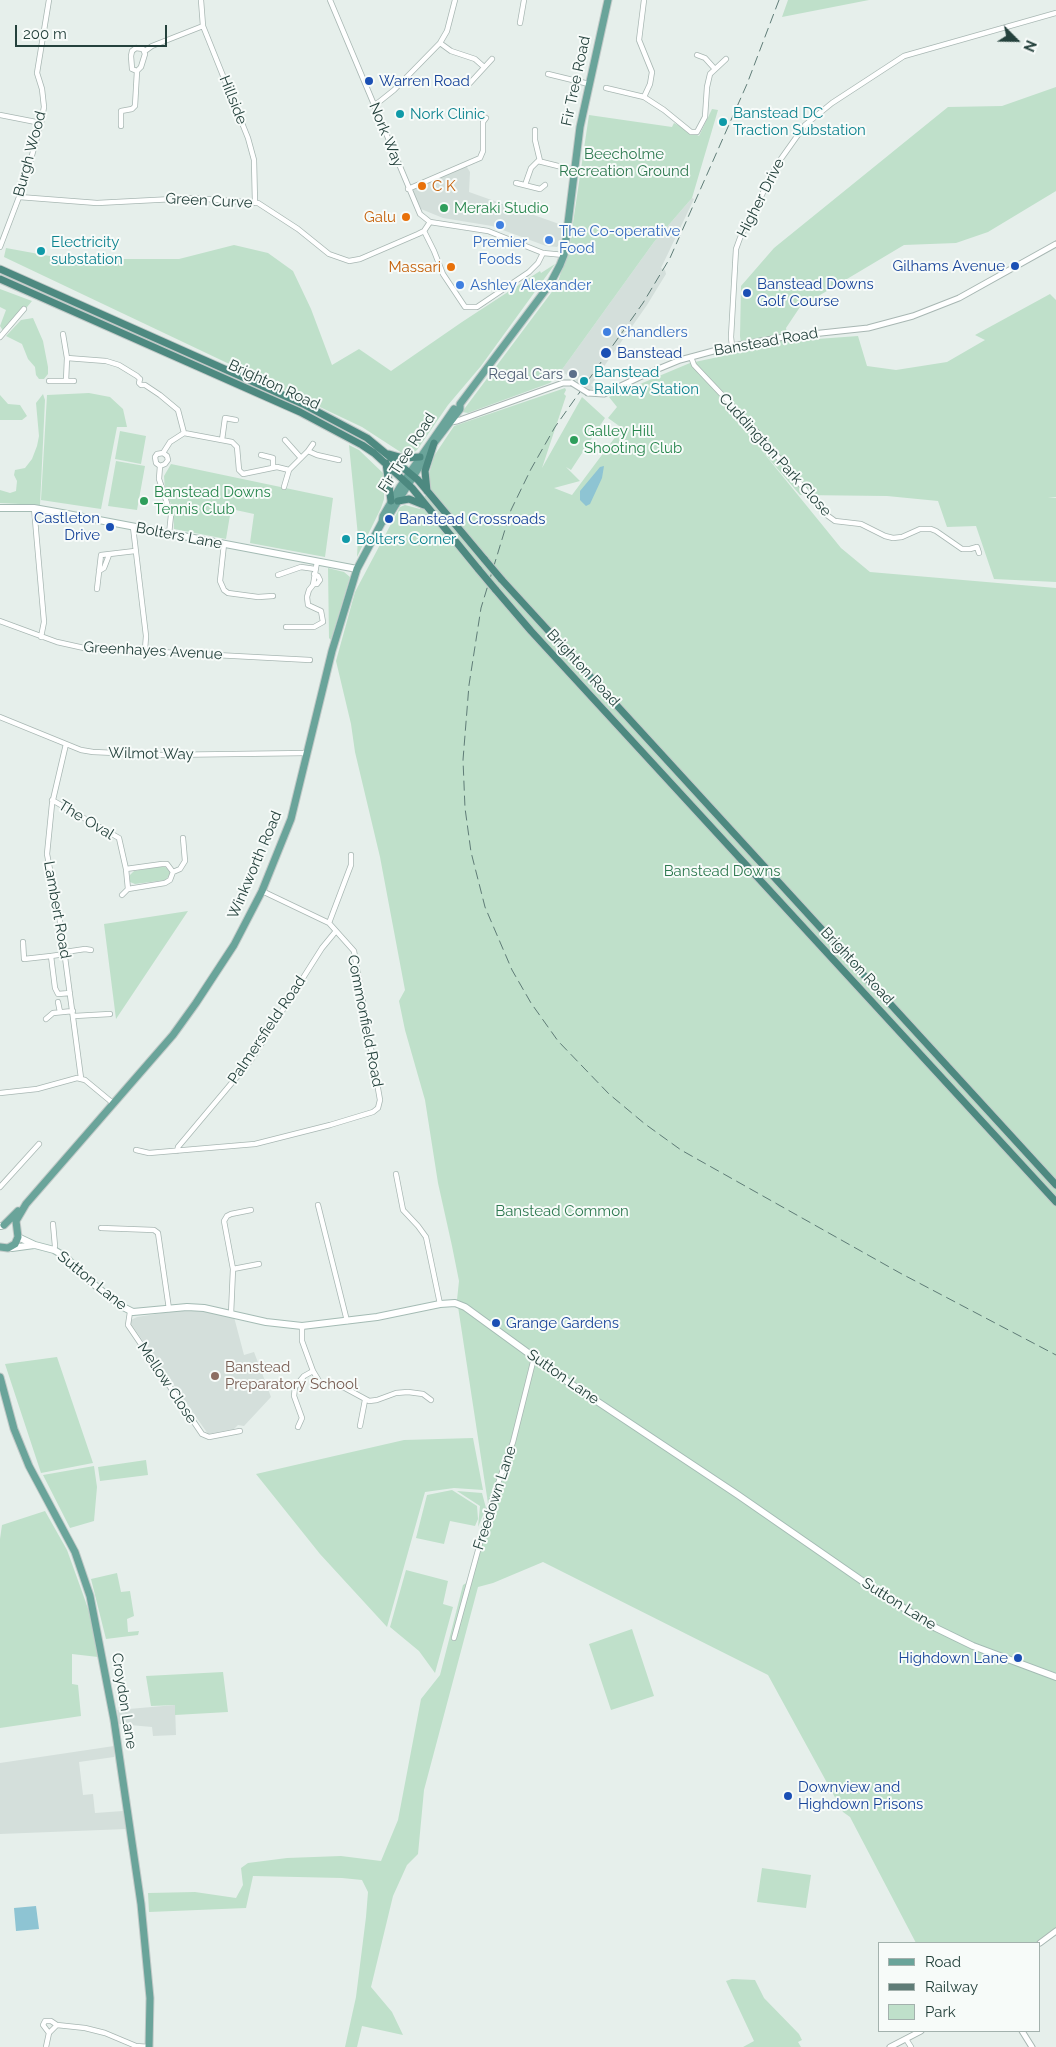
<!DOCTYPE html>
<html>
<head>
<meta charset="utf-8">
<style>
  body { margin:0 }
  #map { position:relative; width:1056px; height:2047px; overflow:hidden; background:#e6efeb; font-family:Raleway,sans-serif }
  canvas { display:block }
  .legend { position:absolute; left:878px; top:1942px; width:162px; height:90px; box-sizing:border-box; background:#f7fbf9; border:1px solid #a3b1ad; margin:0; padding:6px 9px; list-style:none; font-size:15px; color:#24413c }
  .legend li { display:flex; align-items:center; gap:10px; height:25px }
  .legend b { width:25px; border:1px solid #a3b1ad }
  .north { position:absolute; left:991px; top:15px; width:50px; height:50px; -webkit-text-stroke:4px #f7fbf9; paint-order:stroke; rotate:113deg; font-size:14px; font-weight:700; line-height:20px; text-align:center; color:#24413c }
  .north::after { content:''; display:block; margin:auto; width:18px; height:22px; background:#24413c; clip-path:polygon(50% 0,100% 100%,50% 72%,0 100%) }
  .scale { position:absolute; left:15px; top:25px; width:152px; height:22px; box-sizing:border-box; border:2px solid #24413c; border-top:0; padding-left:6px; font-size:15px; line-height:18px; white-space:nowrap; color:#24413c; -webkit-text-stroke:4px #f7fbf9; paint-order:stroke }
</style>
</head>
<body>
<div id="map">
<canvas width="1056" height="2047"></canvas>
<ul class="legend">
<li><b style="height:6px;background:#6aa49a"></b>Road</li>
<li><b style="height:6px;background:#5f7c77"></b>Railway</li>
<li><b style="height:14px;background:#bfe0ca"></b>Park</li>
</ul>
<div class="north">N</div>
<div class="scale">200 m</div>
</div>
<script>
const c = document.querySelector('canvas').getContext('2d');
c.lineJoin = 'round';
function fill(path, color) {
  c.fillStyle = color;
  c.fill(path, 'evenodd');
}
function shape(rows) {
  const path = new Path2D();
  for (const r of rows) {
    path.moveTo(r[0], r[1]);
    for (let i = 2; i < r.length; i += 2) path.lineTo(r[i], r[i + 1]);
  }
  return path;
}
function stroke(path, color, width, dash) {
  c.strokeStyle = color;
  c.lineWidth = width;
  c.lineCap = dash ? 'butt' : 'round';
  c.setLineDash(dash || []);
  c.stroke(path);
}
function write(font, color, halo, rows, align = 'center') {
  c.font = font + ' Raleway,sans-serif';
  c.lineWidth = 4;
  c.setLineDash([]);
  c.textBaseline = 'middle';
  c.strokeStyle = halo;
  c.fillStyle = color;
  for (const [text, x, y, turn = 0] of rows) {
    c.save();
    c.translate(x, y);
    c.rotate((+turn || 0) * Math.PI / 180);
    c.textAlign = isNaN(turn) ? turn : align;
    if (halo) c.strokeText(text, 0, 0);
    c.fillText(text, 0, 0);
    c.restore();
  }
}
fill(shape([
  [465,164,470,172,469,192,562,225,561,242,557,247,546,246,492,226,443,218,421,209,411,189],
  [692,198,694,199,661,268,665,270,666,274,647,305,591,385,594,388,590,390,561,371,654,242],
  [176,1309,208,1311,234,1317,244,1355,254,1352,271,1397,244,1426,238,1425,234,1429,208,1434,129,1321,137,1317,175,1311],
  [175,1705,176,1735,153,1736,152,1727,119,1724,117,1710],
  [114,1746,114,1757,79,1762,83,1795,93,1794,95,1813,123,1811,126,1829,0,1834,0,1763]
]), '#d4dfdb');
fill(shape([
  [788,0,869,0,782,17],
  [1056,87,1056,191,988,232,956,243,904,245,800,307,786,328,788,338,817,339,858,336,867,366,896,370,947,362,985,340,975,335,1050,294,1056,300,1056,497,1048,497,1056,498,1056,582,994,579,976,526,947,527,938,501,887,496,800,495,758,446,841,548,870,572,1056,588,1056,1931,1040,1943,916,1943,850,1817,843,1812,768,1675,543,1562,493,1583,478,1587,424,1790,418,1854,407,1865,393,1896,371,1987,392,2012,403,2035,362,2026,357,2047,345,2047,356,1997,366,1917,368,1892,362,1880,342,1878,253,1876,246,1908,149,1912,148,1893,195,1892,236,1898,243,1885,241,1868,248,1863,287,1858,341,1856,381,1861,398,1820,421,1699,440,1675,463,1585,468,1582,489,1510,457,1300,459,1281,452,1246,438,1183,425,1100,405,1030,399,1001,405,990,380,857,355,752,351,724,336,661,355,592,400,507,405,505,420,509,430,483,428,478,434,456,454,426,565,388,566,390,564,394,566,396,542,468,582,397,605,418,571,470,566,467,580,481,554,488,572,495,622,428,608,418,617,407,609,397,690,363,742,352,740,336,741,286,774,248,948,107,1002,106],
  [712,109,718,110,692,198,654,242,561,371,550,383,468,413,462,412,557,285,570,243,589,115,672,127,674,123,699,136],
  [234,245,268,253,293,271,311,309,332,365,359,349,391,371,462,322,540,271,541,273,555,264,481,366,448,405,417,450,412,454,402,453,362,427,4,257,6,248,66,259,179,259],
  [0,289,32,301,5,334,0,326,6,310,0,307],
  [33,318,43,341,48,367,48,374,44,379,39,379,36,375,35,367,28,359,22,344,6,336,21,320],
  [89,393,110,397,123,409,127,427,117,427,101,509,41,500,47,395],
  [43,394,45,400,40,505,0,503,0,490,10,493,16,491,17,481,14,475,15,470,25,468,32,459,37,446,39,436,36,403],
  [0,395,8,404,20,405,27,416,22,420,0,420],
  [120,431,146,436,141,464,115,459],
  [349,445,359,450,384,474,384,499,381,508,357,557,358,536],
  [116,461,145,466,137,510,108,506],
  [171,464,333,498,325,557,250,543,254,514,231,509,226,539,174,529,173,508,165,491,164,476],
  [328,568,344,572,350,577,331,640,329,638],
  [164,866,171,872,166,880,135,884,130,882,130,875,134,871],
  [188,911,116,1019,104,924],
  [57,1357,93,1463,41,1473,5,1364],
  [473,1438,483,1490,454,1488,425,1492,387,1627,320,1554,256,1474,404,1440],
  [146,1460,148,1475,100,1481,98,1467],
  [94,1466,97,1487,94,1521,70,1528,43,1475],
  [452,1490,477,1506,478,1519,475,1526,450,1521,444,1544,416,1538,427,1495],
  [457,1491,482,1493,486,1508,478,1527,480,1506],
  [45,1511,67,1550,80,1586,92,1620,98,1657,72,1654,72,1684,78,1685,81,1716,0,1728,0,1539,2,1525],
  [406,1570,448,1581,443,1604,453,1607,435,1673,419,1651,390,1627],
  [117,1573,121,1592,130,1591,134,1616,127,1619,128,1632,139,1631,138,1635,106,1639,91,1579],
  [632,1629,654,1696,611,1710,589,1644],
  [223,1672,228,1712,175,1715,175,1705,151,1706,146,1676],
  [762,1868,811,1875,806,1908,757,1902],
  [732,1979,755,1980,764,1998,799,2034,802,2040,798,2042,801,2047,743,2047,754,2041,726,1981]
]), '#bfe0ca');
fill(shape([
  [604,466,602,478,590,504,586,506,580,500,580,491,600,467],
  [36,1906,39,1929,16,1931,14,1908]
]), '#8ec4d3');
const minor = shape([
  [201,0,203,26,248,138,254,160,255,203],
  [330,0,420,214,430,222,488,231,543,253,564,255],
  [644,0,639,40,652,72,650,84,644,97,664,110,691,132,697,132,705,117,707,87,710,74,726,59],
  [520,23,524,0],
  [440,43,451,51,475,59,484,67],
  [136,48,143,49,145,54,141,67,137,71,132,69,131,56,132,51,136,48],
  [145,51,152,46,203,26],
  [697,55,705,58,714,68],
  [548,74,589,84],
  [470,83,492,59],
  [606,88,644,97],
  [374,105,379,102,394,90,440,43,447,31,455,0],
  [0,115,41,123],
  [121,126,121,111,132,109,135,106,137,71],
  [535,130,535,140,540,161],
  [516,183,540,189,545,185],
  [525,185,531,168,538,161,574,170],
  [408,189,480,158,483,151,483,122,486,118],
  [19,197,97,203,193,198,258,203,298,229,329,254,349,261,360,259,418,234,424,231,430,222],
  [424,231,434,251,443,274,465,307,477,307,529,272,538,263,543,253],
  [0,247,24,184,41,123,44,107,42,89,37,73,49,0],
  [63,334,67,358,106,361,119,365,137,376,140,379],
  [0,337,24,309],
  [732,346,731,337,736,249,740,238,778,163,805,125,832,103,904,56,1056,13],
  [691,357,694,365,759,434,824,513,835,521,861,524,885,536,893,538,902,537,920,529,931,529,936,531,962,549,970,549,977,547,979,553],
  [140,379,139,383,141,385,145,385,160,395,178,410,184,433],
  [49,381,66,381,67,358],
  [66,381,74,381],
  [222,440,225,418,236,420],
  [285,440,301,458],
  [308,451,313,444],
  [163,453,170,442,184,433,232,442,237,447,239,470,243,474,277,467,289,470,308,451,317,455,339,460],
  [261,455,273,458,273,468],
  [160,466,159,479,171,515,169,534],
  [160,466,156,463,155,457,157,454,163,453],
  [160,466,165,464,168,460,167,456,163,453],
  [284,487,289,470],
  [34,508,44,622,41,637],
  [133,527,146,636,145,650],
  [224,544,220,581,224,590,228,593,258,597,273,596],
  [99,571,104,568,109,555],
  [278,575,301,567,315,569],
  [313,584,317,584,320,580,318,576,314,574],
  [97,589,101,555,135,551],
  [0,621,57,642,84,648,310,660],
  [286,627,314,627,323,622,321,611,308,605,307,597,309,590,313,585,317,562],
  [0,717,81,750,93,752,162,755,308,753],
  [66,744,52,804,47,854,61,927,81,1078],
  [52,800,119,838,126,869,128,889],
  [173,872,180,869,185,861,183,838],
  [122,895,128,889,165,883,170,880,173,872,167,864,162,864,126,869],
  [329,923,351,865,351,855],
  [23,942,24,959,51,956],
  [65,952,85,949,91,950],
  [65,954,51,956,55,988,58,994,70,993],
  [58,1002,60,1012],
  [74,1016,110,1014],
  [46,1019,53,1013,73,1011],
  [0,1093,37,1089,77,1078,85,1080,114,1104],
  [136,1150,149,1153,255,1144,330,1125,373,1112,378,1108,380,1100,354,951,329,923,262,891],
  [177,1151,178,1147,251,1060,322,948,336,931],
  [396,1174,403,1210,418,1226,426,1237,440,1304],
  [0,1187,39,1144],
  [318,1205,347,1321],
  [53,1224,55,1246,54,1250],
  [101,1228,154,1230,158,1233,169,1309],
  [233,1269,259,1264],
  [130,1312,128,1325,202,1434,209,1437,240,1431],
  [231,1314,233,1269,224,1221,227,1216,231,1214,251,1210],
  [302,1326,302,1341,313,1371,319,1381,324,1384,345,1388,369,1401,377,1400,396,1393,408,1392,423,1394,431,1400],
  [360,1426,365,1400],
  [298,1427,302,1418,294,1396,295,1387,304,1376,313,1371],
  [454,1638,491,1503,513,1442,534,1358],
  [49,2033,43,2025,45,2021,51,2021,57,2025],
  [906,2039,911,2047],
  [46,2047,49,2033,57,2025,85,2028,105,2033,136,2046,149,2047]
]);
const tertiary = shape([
  [588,393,604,394,646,374,680,360,732,346,784,337,868,328,913,316,959,298,1056,244],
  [450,422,457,421,563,383,572,383],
  [1040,1943,1056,1931],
  [1022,2031,1032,2047],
  [890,2047,921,2031]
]);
const secondary = shape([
  [0,508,34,508,62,513,357,569],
  [0,1226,1,1226],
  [18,1237,35,1245,54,1250,66,1257,85,1277,119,1305,133,1312,187,1307,204,1308,266,1322,302,1326,377,1317,440,1304,455,1303,465,1307,568,1382,738,1495,878,1592,936,1628,973,1646,1056,1677],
  [12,1248,34,1245]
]);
const primary = shape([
  [382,522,383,516,400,487,454,409],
  [4,1225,18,1211],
  [0,1247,8,1248,15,1244,18,1237,16,1221,26,1204,173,1035,196,1003,234,945,262,891,291,819,332,651,357,569,382,522,387,519,434,443,460,409,460,404,550,284,560,265,564,255,580,127,608,0],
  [0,1377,14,1429,29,1466,75,1552,90,1596,114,1720,141,1904,150,1998,149,2047]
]);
const trunk = shape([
  [0,269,303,404,367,438,418,480,485,560],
  [0,279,300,412,362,445,374,453,412,488,479,570],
  [389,454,403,458,420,457],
  [386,463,391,501],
  [427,491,425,471,434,443],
  [398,501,409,499,424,505],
  [501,579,1056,1185],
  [495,589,531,631,1056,1202]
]);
stroke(minor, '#a8b7b3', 6);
stroke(tertiary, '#a8b7b3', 7);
stroke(secondary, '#a4bbb4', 8);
stroke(primary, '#c2cac8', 9);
stroke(trunk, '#c2cac8', 9);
stroke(minor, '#fff', 4.5);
stroke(tertiary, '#fff', 5);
stroke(secondary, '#fff', 6);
stroke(primary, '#6aa49a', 7);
stroke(trunk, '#4d8980', 7);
stroke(shape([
  [779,0,747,84,670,258,643,303,555,427,531,469,511,510,481,608,469,685,463,760,465,808,471,852,485,907,512,970,531,1003,558,1041,609,1094,645,1124,681,1150,900,1273,1056,1355]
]), '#5f7c77', 1, [10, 5]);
const tertiaryBridge = shape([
  [572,383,588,393]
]);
const trunkBridge = shape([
  [485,560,501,579],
  [479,570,495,589]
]);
stroke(tertiaryBridge, '#a8b7b3', 7, []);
stroke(trunkBridge, '#c2cac8', 9, []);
stroke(tertiaryBridge, '#fff', 5);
stroke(trunkBridge, '#4d8980', 7);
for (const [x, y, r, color] of [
  [369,81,5,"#1a4fb4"],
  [400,114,5,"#0f9aa8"],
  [723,122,5,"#0f9aa8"],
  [422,186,5,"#e8710a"],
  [444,208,5,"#2e9e5b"],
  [406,217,5,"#e8710a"],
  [500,225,5,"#3f7fe0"],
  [549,240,5,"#3f7fe0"],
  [41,251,5,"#0f9aa8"],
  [1015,266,5,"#1a4fb4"],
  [451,267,5,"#e8710a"],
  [460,285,5,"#3f7fe0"],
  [747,293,5,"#1a4fb4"],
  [607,332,5,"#3f7fe0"],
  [606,353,6,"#1a4fb4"],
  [573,374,5,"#5c6f8a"],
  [584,381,5,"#0f9aa8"],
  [574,440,5,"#2e9e5b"],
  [144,501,5,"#2e9e5b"],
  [389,519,5,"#1a4fb4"],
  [110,527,5,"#1a4fb4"],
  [346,539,5,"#0f9aa8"],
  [496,1323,5,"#1a4fb4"],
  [215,1376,5,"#8d6e63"],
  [1018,1658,5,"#1a4fb4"],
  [788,1796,5,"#1a4fb4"]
]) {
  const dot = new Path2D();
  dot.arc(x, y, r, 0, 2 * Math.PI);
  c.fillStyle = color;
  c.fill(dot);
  stroke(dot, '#f7fbf9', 2);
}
write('15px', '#164399', '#f7fbf9', [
  ["Warren Road",379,81],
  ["Gilhams Avenue",1005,266,"right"],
  ["Banstead Downs",757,284],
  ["Golf Course",757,301],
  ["Banstead",617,353],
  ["Castleton",100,518,"right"],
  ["Drive",100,535,"right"],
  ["Banstead Crossroads",399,519],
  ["Grange Gardens",506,1323],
  ["Highdown Lane",1008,1658,"right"],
  ["Downview and",798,1787],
  ["Highdown Prisons",798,1804]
], 'left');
write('15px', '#24413c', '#f7fbf9', [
  ["Fir Tree Road",576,81,-78],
  ["Hillside",233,100,68],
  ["Nork Way",386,135,68],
  ["Burgh Wood",30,154,-75],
  ["Higher Drive",761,198,-63],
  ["Green Curve",209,201,3],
  ["Banstead Road",766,342,-10],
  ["Brighton Road",274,385,25],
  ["Fir Tree Road",407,453,-57],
  ["Cuddington Park Close",775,455,48],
  ["Bolters Lane",179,536,11],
  ["Greenhayes Avenue",153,651,3],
  ["Brighton Road",583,668,47],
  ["Wilmot Way",151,754,1],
  ["The Oval",86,820,31],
  ["Winkworth Road",255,865,-67],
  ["Lambert Road",57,910,80],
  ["Brighton Road",857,966,47],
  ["Commonfield Road",365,1021,79],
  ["Palmersfield Road",267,1030,-56],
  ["Sutton Lane",92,1281,39],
  ["Sutton Lane",563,1377,35],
  ["Mellow Close",167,1383,56],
  ["Freedown Lane",495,1498,-72],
  ["Sutton Lane",899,1604,32],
  ["Croydon Lane",124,1701,81]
]);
write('15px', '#0d838f', '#f7fbf9', [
  ["Banstead DC",733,113],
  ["Traction Substation",733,130],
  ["Nork Clinic",410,114],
  ["Electricity",51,242],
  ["substation",51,259],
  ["Banstead",594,372],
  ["Railway Station",594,389],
  ["Bolters Corner",356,539]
], 'left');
write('15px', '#2e7950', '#f7fbf9', [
  ["Beecholme",624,154],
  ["Recreation Ground",624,171],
  ["Banstead Downs",722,871],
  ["Banstead Common",562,1211]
]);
write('15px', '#c56008', '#f7fbf9', [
  ["C K",432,186,"left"],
  ["Galu",396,217],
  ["Massari",441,267]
], 'right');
write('15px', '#27864d', '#f7fbf9', [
  ["Meraki Studio",454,208],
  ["Galley Hill",584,431],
  ["Shooting Club",584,448],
  ["Banstead Downs",154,492],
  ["Tennis Club",154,509]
], 'left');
write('15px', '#366cbe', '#f7fbf9', [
  ["The Co-operative",559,231],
  ["Food",559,248],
  ["Premier",500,242,"center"],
  ["Foods",500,259,"center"],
  ["Ashley Alexander",470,285],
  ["Chandlers",617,332]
], 'left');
write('15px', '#4e5e75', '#f7fbf9', [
  ["Regal Cars",563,374]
], 'right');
write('15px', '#785e54', '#f7fbf9', [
  ["Banstead",225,1367],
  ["Preparatory School",225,1384]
], 'left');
</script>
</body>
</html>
